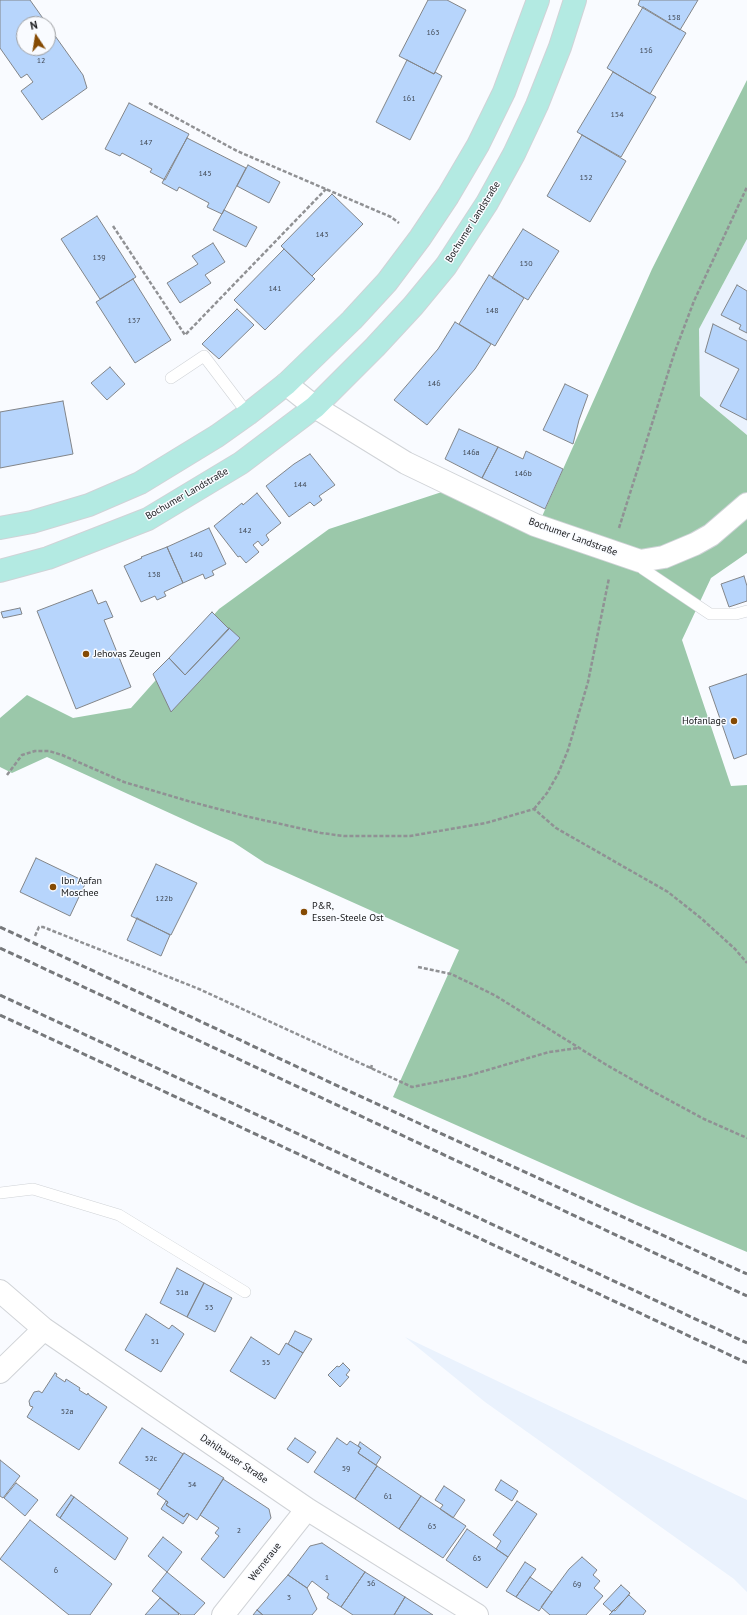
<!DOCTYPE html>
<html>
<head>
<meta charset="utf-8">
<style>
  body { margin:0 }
  #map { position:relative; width:747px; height:1615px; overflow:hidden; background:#f9fbff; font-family:"PT Sans",sans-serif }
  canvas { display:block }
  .north { position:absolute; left:16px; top:16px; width:40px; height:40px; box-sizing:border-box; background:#f9fbff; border:1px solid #9fa1a4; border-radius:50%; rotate:348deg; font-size:11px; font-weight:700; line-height:16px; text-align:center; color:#18191b }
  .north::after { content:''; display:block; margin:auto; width:14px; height:18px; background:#854a03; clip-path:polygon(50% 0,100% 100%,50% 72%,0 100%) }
</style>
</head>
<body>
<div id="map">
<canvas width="747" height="1615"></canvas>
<div class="north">N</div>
</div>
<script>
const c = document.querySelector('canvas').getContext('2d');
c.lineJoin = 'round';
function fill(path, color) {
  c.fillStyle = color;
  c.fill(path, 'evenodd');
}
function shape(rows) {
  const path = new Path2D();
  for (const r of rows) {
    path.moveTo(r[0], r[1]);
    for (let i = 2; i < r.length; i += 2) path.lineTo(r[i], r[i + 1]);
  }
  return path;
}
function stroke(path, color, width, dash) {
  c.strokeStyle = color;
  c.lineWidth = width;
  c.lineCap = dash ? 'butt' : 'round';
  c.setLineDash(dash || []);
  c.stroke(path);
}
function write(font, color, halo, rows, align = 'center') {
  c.font = font + ' "PT Sans",sans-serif';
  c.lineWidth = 3;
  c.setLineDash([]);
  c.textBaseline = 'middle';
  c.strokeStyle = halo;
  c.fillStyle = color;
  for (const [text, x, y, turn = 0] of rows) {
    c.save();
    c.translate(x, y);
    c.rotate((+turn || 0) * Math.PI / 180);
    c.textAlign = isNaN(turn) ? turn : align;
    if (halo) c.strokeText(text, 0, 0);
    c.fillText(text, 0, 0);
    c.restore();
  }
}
fill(shape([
  [747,239,747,435,700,396,699,329],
  [405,1337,747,1500,747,1592,734,1579,485,1402]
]), '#eaf2fd');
fill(shape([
  [747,80,747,239,699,329,700,396,747,435,747,553,711,578,682,640,731,786,747,785,747,1252,636,1205,393,1097,459,950,265,863,233,842,47,757,12,773,0,767,0,718,27,695,73,718,131,708,219,609,329,529,454,488,536,530,652,269]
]), '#9bc8aa');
const building = shape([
  [0,0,30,0,47,24,24,24,24,48,48,48,48,26,83,75,87,88,42,120,21,91,33,82,27,74,21,78,0,48,0,0],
  [428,0,447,0,466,10,434,74,399,56,428,0],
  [640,0,698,0,680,30,638,5,640,0],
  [643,7,686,33,650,94,607,68,643,7],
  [407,60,434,74,435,72,442,76,410,140,376,122,407,60],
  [613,72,656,97,621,157,577,132,613,72],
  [129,103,189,134,165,180,150,172,152,169,122,153,120,156,105,149,129,103],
  [582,135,626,161,590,222,547,196,582,135],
  [187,138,246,168,222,214,207,207,209,203,179,187,177,191,162,183,187,138],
  [248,165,280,182,269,203,237,186,248,165],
  [332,194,363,224,312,276,281,246,332,194],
  [224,210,257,227,246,247,213,230,224,210],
  [97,216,136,277,100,299,61,239,97,216],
  [523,229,559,251,528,300,492,278,523,229],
  [213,243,225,262,205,275,211,283,180,303,167,283,198,264,192,256,213,243],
  [284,249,315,279,265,330,234,300,284,249],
  [489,275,524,298,495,346,459,324,489,275],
  [133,279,171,340,135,363,96,302,133,279],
  [737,285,747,291,747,333,739,329,741,325,721,315,737,285],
  [237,309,254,325,219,359,202,344,237,309],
  [455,322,491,344,475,369,427,425,394,400,438,349,455,322],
  [713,324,747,341,747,420,720,406,739,369,705,352,713,324],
  [110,367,125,384,107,400,91,383,110,367],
  [565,384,588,395,579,420,573,444,543,430,565,384],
  [63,401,73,454,0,468,0,412,63,401],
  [459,429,498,447,482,478,445,459,459,429],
  [498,447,523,459,526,451,563,469,545,509,482,478,498,447],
  [310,454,335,485,319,496,322,500,314,506,310,502,289,517,266,486,294,464,310,454],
  [257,493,281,523,266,535,269,540,262,546,258,541,253,545,259,552,246,563,240,556,238,557,214,526,242,503,243,505,257,493],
  [209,528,226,564,212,571,214,575,205,579,203,574,183,583,167,547,209,528],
  [167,547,183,583,164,592,166,596,157,600,155,596,141,602,124,566,142,558,141,557,167,547],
  [744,576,747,586,747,601,729,607,721,584,744,576],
  [92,590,98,604,106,601,113,617,104,620,131,687,76,709,37,611,92,590],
  [20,608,22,614,3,618,1,612,20,608],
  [212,612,229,629,185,675,169,658,212,612],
  [229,628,240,638,171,712,153,674,169,658,185,675,229,628],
  [747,674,747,754,734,759,709,687,747,674],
  [36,858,86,882,70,916,20,892,36,858],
  [156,864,197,883,171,935,131,916,156,864],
  [137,918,170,935,161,956,127,940,137,918],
  [177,1268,204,1283,187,1317,160,1303,177,1268],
  [204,1283,232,1298,215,1332,187,1317,204,1283],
  [146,1314,169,1329,172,1325,184,1334,161,1372,125,1350,146,1314],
  [295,1331,312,1339,303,1353,288,1344,295,1331],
  [251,1337,279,1355,286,1343,303,1353,275,1399,230,1371,251,1337],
  [343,1363,350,1370,346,1375,349,1377,340,1387,328,1375,337,1366,339,1367,343,1363],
  [55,1373,57,1374,56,1376,65,1382,66,1379,80,1388,79,1390,87,1395,88,1393,89,1395,107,1407,79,1450,27,1417,33,1407,30,1406,29,1401,34,1392,39,1391,42,1393,55,1373],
  [142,1428,183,1454,160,1490,119,1463,142,1428],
  [295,1438,316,1452,308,1463,287,1449,295,1438],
  [337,1438,347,1445,350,1441,361,1448,358,1453,377,1466,355,1499,314,1472,337,1438],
  [360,1442,381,1457,376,1465,358,1453,361,1448,358,1446,360,1442],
  [184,1453,224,1478,197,1520,187,1513,184,1517,166,1505,168,1502,157,1494,184,1453],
  [0,1460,20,1476,3,1498,0,1496,0,1460],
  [377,1466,421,1496,399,1529,355,1499,377,1466],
  [223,1479,269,1509,271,1518,224,1578,201,1559,219,1536,215,1533,219,1528,200,1515,223,1479],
  [501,1480,518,1491,512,1501,495,1490,501,1480],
  [16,1483,38,1500,25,1516,4,1498,16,1483],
  [444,1486,465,1500,453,1518,440,1509,443,1505,435,1500,444,1486],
  [71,1495,74,1497,60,1518,56,1515,71,1495],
  [421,1496,466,1526,443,1558,399,1529,421,1496],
  [74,1497,128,1538,115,1560,60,1518,74,1497],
  [166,1501,168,1502,166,1505,184,1517,187,1513,189,1515,183,1524,161,1509,166,1501],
  [517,1501,537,1514,508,1557,496,1549,501,1541,493,1535,517,1501],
  [30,1520,112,1584,90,1615,69,1615,0,1559,30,1520],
  [467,1529,508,1557,487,1588,446,1560,467,1529],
  [163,1537,182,1552,167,1572,148,1556,163,1537],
  [322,1543,365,1572,341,1607,327,1598,329,1594,312,1581,307,1588,288,1575,310,1546,322,1543],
  [582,1557,597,1570,593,1575,600,1581,594,1588,603,1596,586,1615,550,1615,541,1607,569,1569,582,1557],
  [525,1562,536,1569,516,1597,506,1591,525,1562],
  [167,1572,205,1603,194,1615,181,1615,152,1591,167,1572],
  [365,1572,405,1597,394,1615,353,1615,341,1607,365,1572],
  [288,1575,307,1588,317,1609,312,1615,263,1615,257,1610,288,1575],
  [530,1577,552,1592,539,1611,516,1597,530,1577],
  [621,1585,630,1593,615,1611,613,1610,612,1612,603,1604,621,1585],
  [629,1595,646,1611,643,1615,609,1615,629,1595],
  [405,1597,433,1615,394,1615,405,1597],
  [160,1598,179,1614,178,1615,145,1615,160,1598],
  [257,1610,263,1615,253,1615,257,1610]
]);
fill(building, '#b7d5fc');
stroke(building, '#828589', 1);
const service = shape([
  [171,378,204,356,248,414],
  [640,561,643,569,710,614,736,614,747,611],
  [0,1193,33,1189,119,1215,245,1292]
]);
const minor = shape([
  [286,384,315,407,406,463,535,525,640,561,664,557,695,544,711,535,747,504],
  [0,1291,44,1329,307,1509,477,1615],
  [0,1372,44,1329],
  [223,1615,307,1509]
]);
const secondary = shape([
  [0,528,32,522,89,505,140,483,217,436,248,414,286,384,352,320,387,282,420,238,448,196,478,145,504,92,538,0],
  [0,571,48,558,148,519,241,463,315,407,375,347,413,306,446,266,487,203,514,154,537,105,560,47,575,0]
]);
stroke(service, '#d0d3d7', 12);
stroke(minor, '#d0d3d7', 24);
stroke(secondary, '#d0d3d7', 24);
stroke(shape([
  [149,103,237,151,391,217,399,223],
  [113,226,185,335,326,189],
  [619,528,674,354,694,301,747,187],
  [7,775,22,755,35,751,49,751,62,755,124,782,188,801,245,816,321,833,344,836,410,836,486,823,534,809,556,828,668,892,702,919,735,949,747,963],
  [534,809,547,793,558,774,568,750,588,682,609,578],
  [35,936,39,927,43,927,199,989,412,1087,467,1076,549,1052,579,1048],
  [418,967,451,974,474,985,496,996,605,1064,654,1092,704,1119,747,1138],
  [371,1069,372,1064]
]), '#909194', 2.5, [4, 2]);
stroke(service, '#fff', 11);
stroke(minor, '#fff', 22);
stroke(secondary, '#b3eae2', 22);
stroke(shape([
  [0,927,340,1087,747,1274],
  [0,948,747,1296],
  [0,995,747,1343],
  [0,1015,747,1363]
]), '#76787b', 3, [6, 3]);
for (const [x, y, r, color] of [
  [86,654,4,"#854a03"],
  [734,721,4,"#854a03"],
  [53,887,4,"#854a03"],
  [304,912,4,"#854a03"]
]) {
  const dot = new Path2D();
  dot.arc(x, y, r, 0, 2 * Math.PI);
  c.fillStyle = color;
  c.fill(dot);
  stroke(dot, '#f9fbff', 1.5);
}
write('8px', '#404853', null, [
  ["158",674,18],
  ["163",433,33],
  ["156",646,51],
  ["12",41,61],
  ["161",409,99],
  ["154",617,115],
  ["147",146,143],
  ["145",205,174],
  ["152",586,178],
  ["143",322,235],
  ["139",99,258],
  ["150",526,264],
  ["141",275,289],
  ["148",492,311],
  ["137",134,321],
  ["146",434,384],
  ["146a",471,453],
  ["146b",523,474],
  ["144",300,485],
  ["142",245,531],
  ["140",196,555],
  ["138",154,575],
  ["122b",164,899],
  ["51a",182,1293],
  ["53",209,1308],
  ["51",155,1342],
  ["55",266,1363],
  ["52a",67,1412],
  ["52c",151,1459],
  ["59",346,1469],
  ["54",192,1485],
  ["61",388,1497],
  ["63",432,1527],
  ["2",239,1531],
  ["65",477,1559],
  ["6",56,1571],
  ["1",327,1578],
  ["56",371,1584],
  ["69",577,1585],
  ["3",289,1598]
]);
write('10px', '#18191b', '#f9fbff', [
  ["Bochumer Landstraße",473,222,-58],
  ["Bochumer Landstraße",187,494,-30],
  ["Bochumer Landstraße",573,537,20],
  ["Dahlhauser Straße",234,1459,34],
  ["Werneraue",265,1562,-52]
]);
write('10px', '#18191b', '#f9fbff', [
  ["Jehovas Zeugen",94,654],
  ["Hofanlage",726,721,"right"],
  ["Ibn Aafan",61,881],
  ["Moschee",61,893],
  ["P&R,",312,906],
  ["Essen-Steele Ost",312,918]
], 'left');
</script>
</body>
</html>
